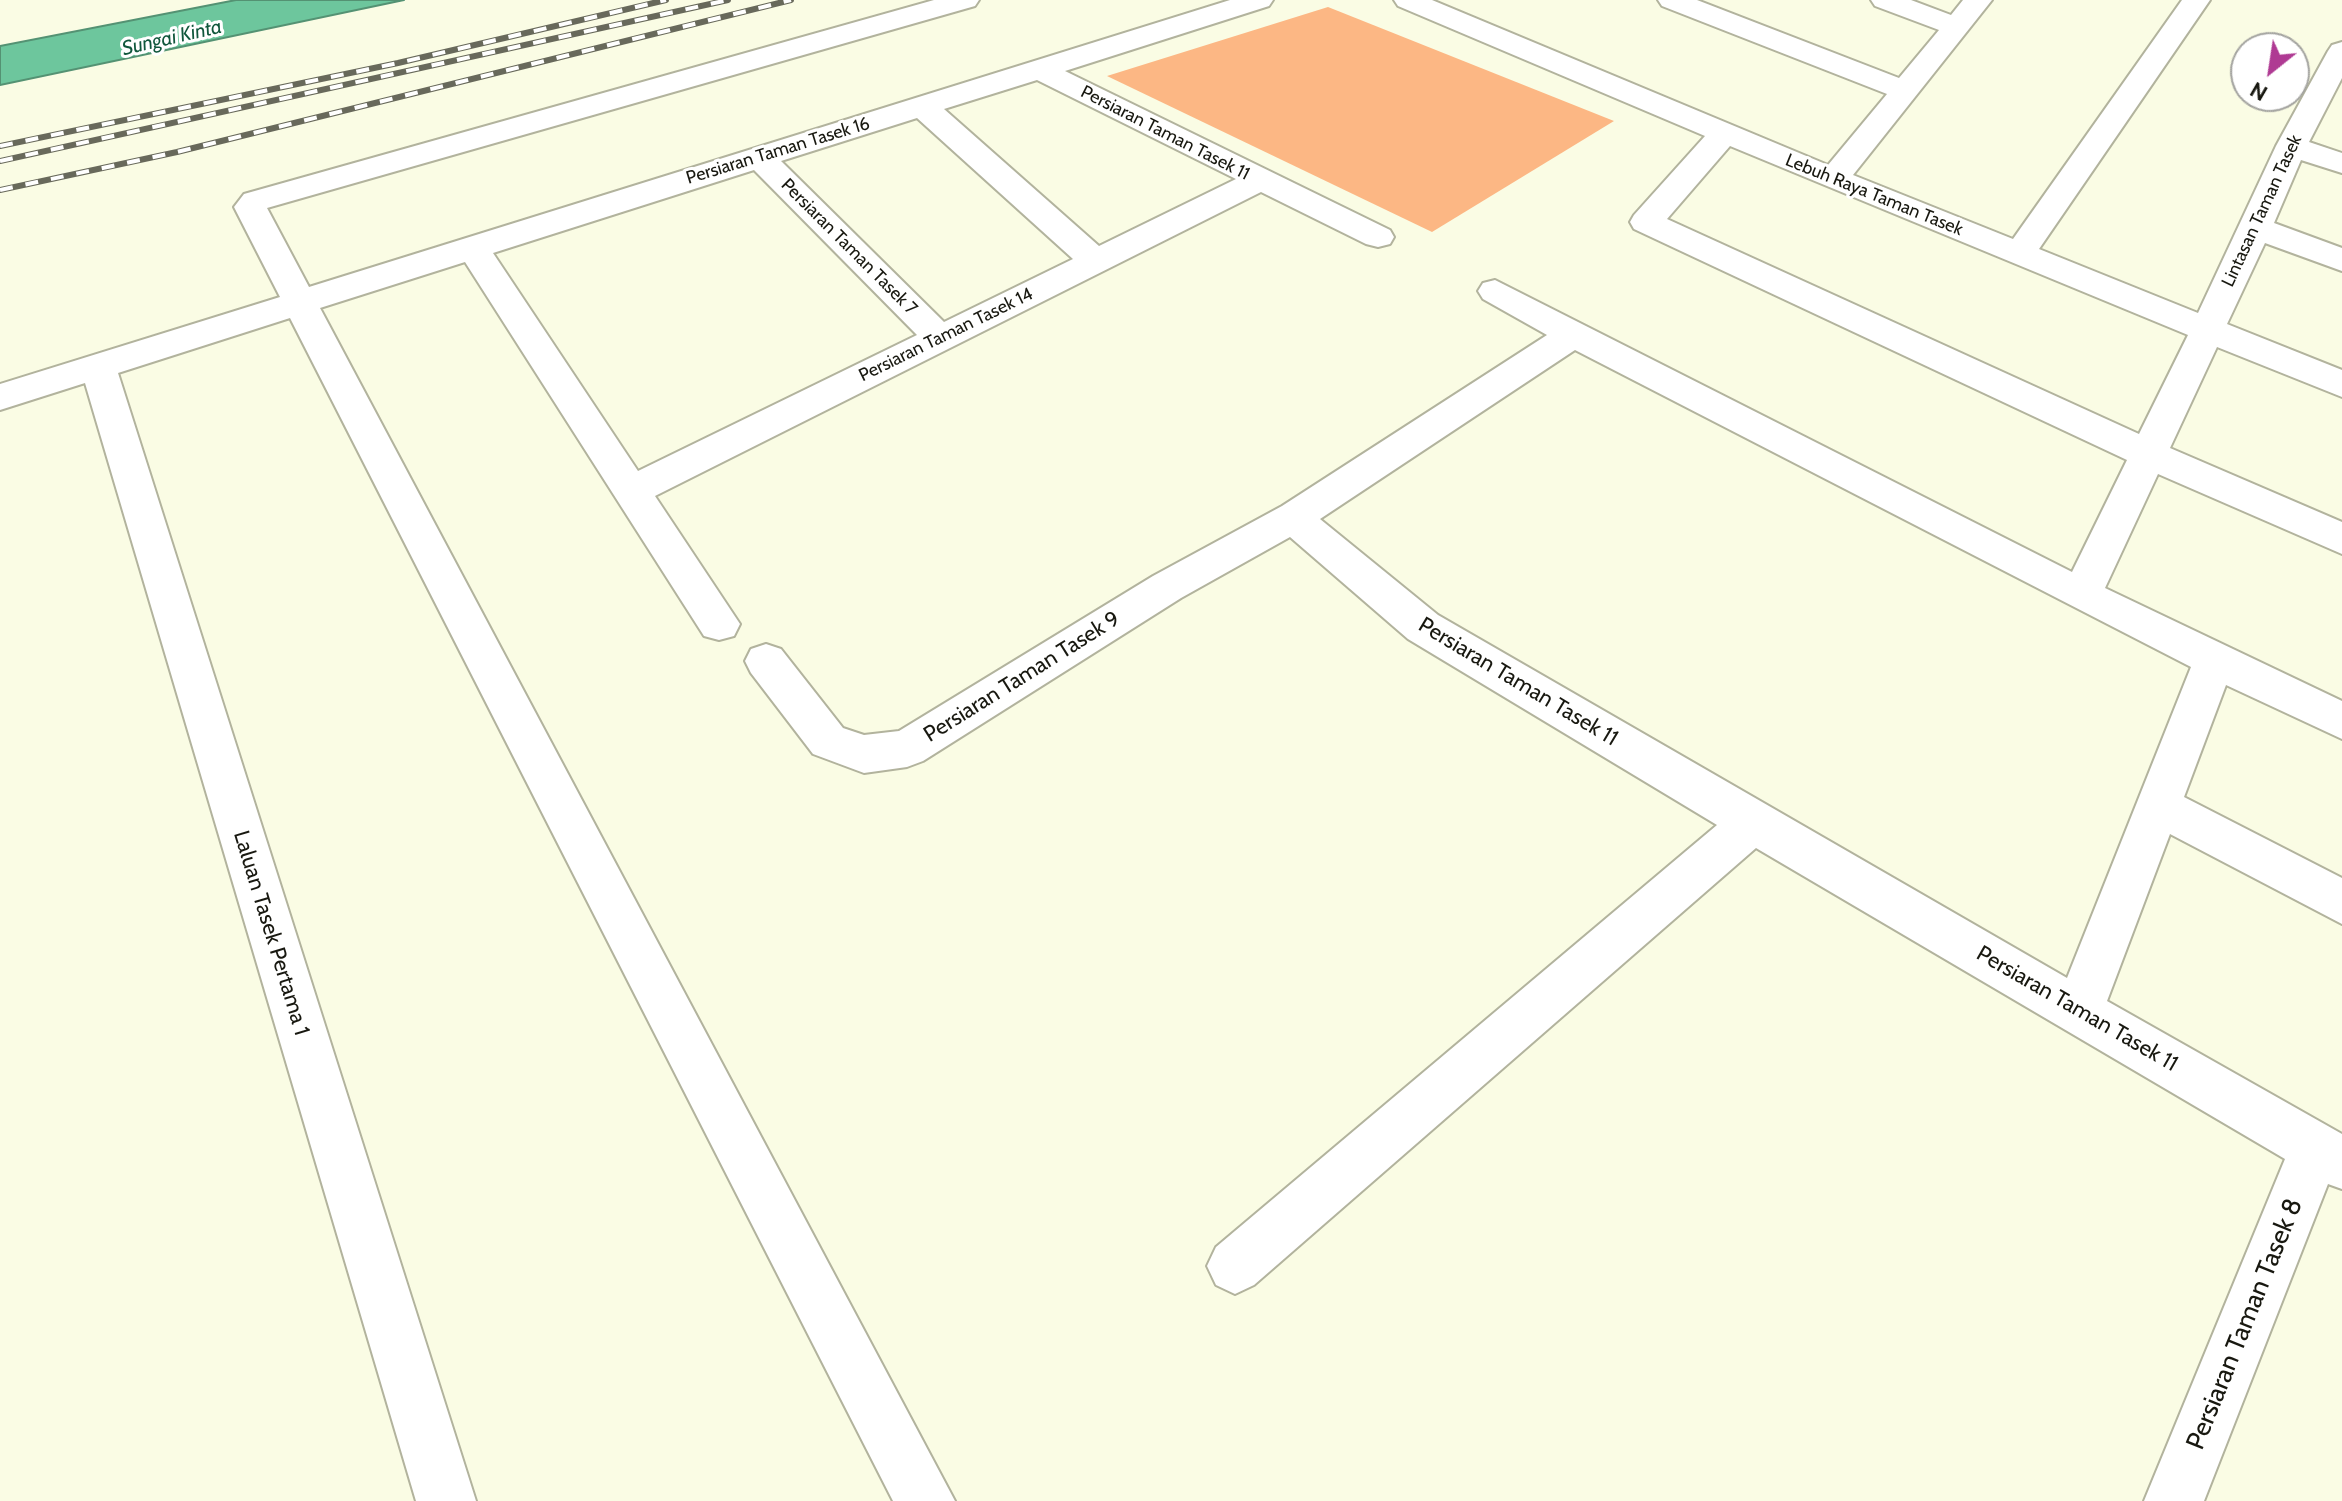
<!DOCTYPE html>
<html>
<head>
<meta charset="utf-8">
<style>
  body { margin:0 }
  #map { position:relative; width:2342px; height:1501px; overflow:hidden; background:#fafce4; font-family:Cabin,sans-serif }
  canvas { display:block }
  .north { position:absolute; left:2230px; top:32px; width:80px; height:80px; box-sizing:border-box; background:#fff; border:2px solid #a3a39f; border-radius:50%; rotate:210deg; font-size:22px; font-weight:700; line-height:32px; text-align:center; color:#181810 }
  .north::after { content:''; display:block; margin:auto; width:28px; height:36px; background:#af3a93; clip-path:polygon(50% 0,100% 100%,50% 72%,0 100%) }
</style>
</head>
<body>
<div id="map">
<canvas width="2342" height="1501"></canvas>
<div class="north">N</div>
</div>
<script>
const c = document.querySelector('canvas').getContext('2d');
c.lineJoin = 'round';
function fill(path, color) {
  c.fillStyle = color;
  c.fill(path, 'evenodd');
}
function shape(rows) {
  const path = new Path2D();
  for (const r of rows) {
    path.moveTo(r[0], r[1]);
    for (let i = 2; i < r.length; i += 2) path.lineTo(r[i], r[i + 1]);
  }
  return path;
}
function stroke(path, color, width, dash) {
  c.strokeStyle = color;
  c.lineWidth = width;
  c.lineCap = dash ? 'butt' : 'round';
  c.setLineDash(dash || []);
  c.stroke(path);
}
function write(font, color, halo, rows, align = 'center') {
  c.font = font + ' Cabin,sans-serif';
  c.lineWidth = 6;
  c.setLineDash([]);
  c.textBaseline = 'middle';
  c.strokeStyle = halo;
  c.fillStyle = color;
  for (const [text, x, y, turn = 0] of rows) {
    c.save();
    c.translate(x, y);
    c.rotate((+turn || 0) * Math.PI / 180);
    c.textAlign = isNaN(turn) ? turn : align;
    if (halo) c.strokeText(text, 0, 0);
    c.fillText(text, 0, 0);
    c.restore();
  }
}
fill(shape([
  [1328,7,1614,121,1432,232,1107,76]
]), '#fcb784');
const water = shape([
  [236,0,404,0,0,85,0,46,236,0]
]);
fill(water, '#6dc69d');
stroke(water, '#549273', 2);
const minor = shape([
  [934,0,979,0,975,6,267,208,309,287,1230,0,1273,0,1269,6,1065,71,1390,230,1394,237,1390,244,1378,247,1366,244,1261,192,655,496,740,624,734,636,719,640,704,636,465,262,320,308,955,1501,893,1501,290,318,118,373,476,1501,416,1501,85,383,0,410,0,384,280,297,234,207,244,194,934,0],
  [1037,80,1236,179,1099,246,944,109,1037,80],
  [917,118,1073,259,944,322,781,161,917,118],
  [754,170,917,335,638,471,493,253,754,170],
  [1394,0,1432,0,1828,165,1887,94,1662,6,1658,0,1697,0,1899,78,1939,30,1875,6,1871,0,1911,0,1951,15,1963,0,1992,0,1853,175,2013,239,2182,0,2210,0,2039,249,2198,313,2276,146,2328,51,2332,45,2342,42,2342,78,2309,142,2342,153,2342,173,2301,160,2274,223,2342,248,2342,271,2265,243,2227,324,2342,370,2342,397,2217,347,2170,448,2342,522,2342,554,2158,474,2105,588,2342,701,2342,739,2226,685,2184,797,2342,878,2342,924,2170,834,2107,1001,2342,1134,2342,1189,2328,1184,2204,1501,2144,1501,2285,1159,1756,848,1254,1285,1235,1294,1216,1285,1207,1266,1216,1247,1717,825,1408,639,1290,537,1181,598,923,761,907,767,864,773,813,754,751,673,745,661,751,649,766,644,781,649,843,728,864,735,899,731,1153,576,1282,506,1547,335,1483,299,1478,291,1483,283,1495,280,2072,572,2127,460,1634,229,1630,222,1634,215,1705,136,1398,6,1394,0],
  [1730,146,2188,335,2139,434,1667,219,1730,146],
  [1575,350,2191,667,2067,978,1438,615,1320,519,1575,350]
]);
stroke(minor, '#b2b39d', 4);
fill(minor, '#fff');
const rail = shape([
  [0,146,398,63,666,0],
  [0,161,728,0],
  [0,190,177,152,791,0]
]);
stroke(rail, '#68695b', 6);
stroke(rail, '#fff', 4, [13]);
write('18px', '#181810', '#fff', [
  ["Persiaran Taman Tasek 11",1165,133,27],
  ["Persiaran Taman Tasek 16",778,151,-17],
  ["Lebuh Raya Taman Tasek",1874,195,22],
  ["Lintasan Taman Tasek",2262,211,-65],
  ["Persiaran Taman Tasek 7",849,247,45],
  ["Persiaran Taman Tasek 14",946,335,-26]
]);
write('italic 20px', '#10573c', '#fff', [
  ["Sungai Kinta",172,38,-13]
]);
write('22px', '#181810', '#fff', [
  ["Persiaran Taman Tasek 9",1022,677,-32],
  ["Persiaran Taman Tasek 11",1518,682,31],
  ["Laluan Tasek Pertama 1",271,933,73],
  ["Persiaran Taman Tasek 11",2077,1009,30]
]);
write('26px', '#181810', '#fff', [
  ["Persiaran Taman Tasek 8",2245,1324,-68]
]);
</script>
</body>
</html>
